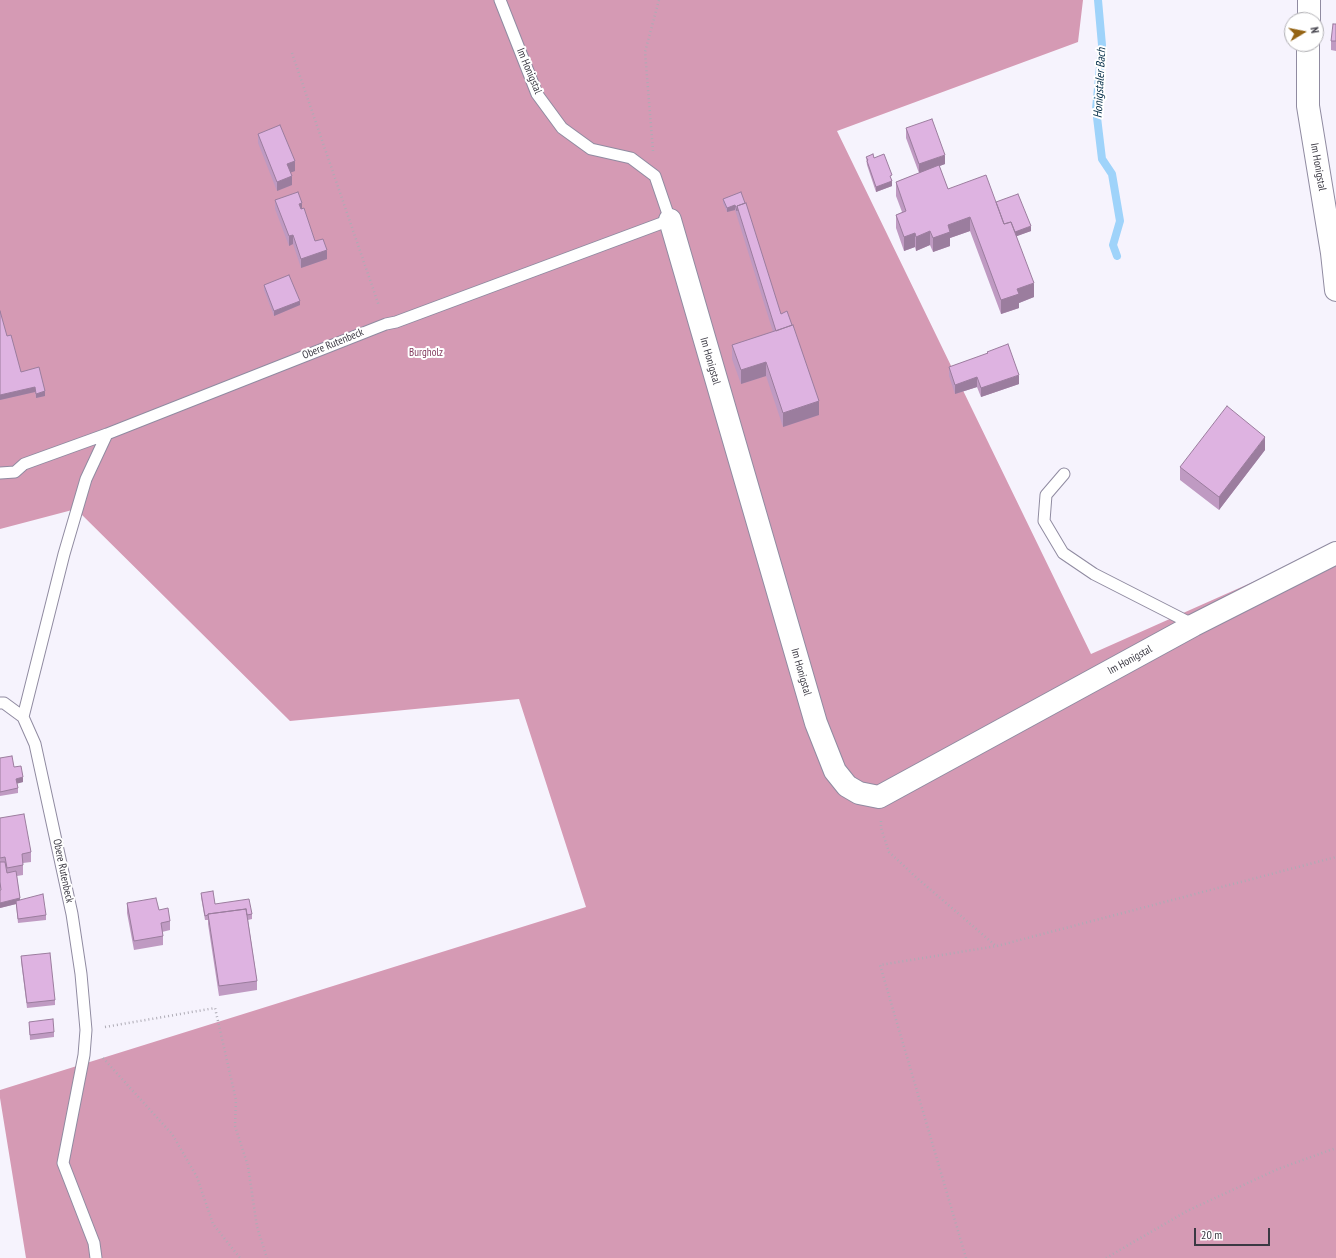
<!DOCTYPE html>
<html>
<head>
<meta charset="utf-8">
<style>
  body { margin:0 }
  #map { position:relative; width:1336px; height:1258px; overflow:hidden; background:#f6f3fd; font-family:"PT Sans Narrow",sans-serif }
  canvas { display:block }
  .north { position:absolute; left:1284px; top:12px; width:40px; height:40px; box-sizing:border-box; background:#fff; border:1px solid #b1b0b4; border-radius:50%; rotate:80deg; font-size:11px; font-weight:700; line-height:16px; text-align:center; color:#3b3943 }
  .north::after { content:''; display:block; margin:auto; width:14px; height:18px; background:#956414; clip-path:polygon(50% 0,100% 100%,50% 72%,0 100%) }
  .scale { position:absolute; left:1194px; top:1228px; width:76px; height:18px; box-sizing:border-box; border:2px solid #3b3943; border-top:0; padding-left:5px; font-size:12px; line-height:14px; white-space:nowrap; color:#3b3943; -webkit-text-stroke:3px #fff; paint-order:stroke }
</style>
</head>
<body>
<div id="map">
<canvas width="1336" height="1258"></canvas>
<div class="north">N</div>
<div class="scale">20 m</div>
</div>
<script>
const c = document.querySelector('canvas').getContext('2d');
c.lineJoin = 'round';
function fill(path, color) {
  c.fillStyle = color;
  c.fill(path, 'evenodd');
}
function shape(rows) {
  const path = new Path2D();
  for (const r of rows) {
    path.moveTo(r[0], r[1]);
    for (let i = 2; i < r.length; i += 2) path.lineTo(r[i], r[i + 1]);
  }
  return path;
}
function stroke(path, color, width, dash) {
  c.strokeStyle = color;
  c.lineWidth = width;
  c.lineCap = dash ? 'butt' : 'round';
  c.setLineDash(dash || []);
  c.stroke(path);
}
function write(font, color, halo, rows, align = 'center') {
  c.font = font + ' "PT Sans Narrow",sans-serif';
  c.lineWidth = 4;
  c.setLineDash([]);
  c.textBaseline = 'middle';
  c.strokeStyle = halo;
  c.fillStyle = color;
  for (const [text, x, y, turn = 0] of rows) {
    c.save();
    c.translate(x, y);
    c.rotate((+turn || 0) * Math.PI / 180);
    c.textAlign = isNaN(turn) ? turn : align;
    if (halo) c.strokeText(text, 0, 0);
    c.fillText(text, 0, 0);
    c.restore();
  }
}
fill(shape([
  [0,0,1083,0,1078,42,837,131,1091,654,1336,545,1336,1258,26,1258,0,1098,0,1090,586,907,519,699,290,721,76,509,0,529]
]), '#d59ab4');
stroke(shape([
  [1098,0,1102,45,1096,109,1102,159,1112,174,1120,221,1113,245,1117,256]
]), '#9fd3fa', 8);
const lane = shape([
  [0,473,15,472,24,464,107,434,386,324,396,322,670,220,655,176,631,158,591,149,562,128,537,94,500,0],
  [1064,474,1046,495,1044,521,1063,553,1094,574,1194,625],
  [0,703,4,703,23,717,35,744,72,914,81,974,86,1030,84,1055,63,1163,94,1243,96,1258],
  [23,717,64,554,86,479,107,434]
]);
const street = shape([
  [1309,20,1309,0],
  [1308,44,1308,106,1332,253,1336,290],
  [670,220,816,723,835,771,847,786,859,793,879,797,1194,625,1336,553]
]);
stroke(lane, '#908ba1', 13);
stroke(street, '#908ba1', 24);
stroke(shape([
  [292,53,379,306],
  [653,151,645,52,659,0],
  [881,821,881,828,889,852,917,878,996,946],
  [105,1027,215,1008,236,1100,235,1126,248,1166,257,1227,267,1258],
  [103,1058,172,1134,197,1177,213,1224,240,1258],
  [966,1258,880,965,997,946,1336,857],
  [1106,1258,1187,1211,1278,1169,1336,1148]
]), '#aeabb5', 2.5, [1, 3]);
stroke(lane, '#fff', 11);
stroke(street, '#fff', 22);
fill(shape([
  [1336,24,1336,51,1331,50,1331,41],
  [906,128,945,164,939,166,948,189,996,202,1031,231,1016,236,1034,297,1019,303,1019,308,1001,314,970,231,950,238,950,246,933,252,930,245,916,251,915,247,904,251,896,228,896,215,902,212,896,196,896,182,919,173,906,138],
  [258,134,295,171,291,172,292,185,277,191,258,143],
  [866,157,874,158,892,180,892,186,876,192,867,165],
  [741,192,781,314,819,415,783,427,766,376,741,384,732,359,732,345,773,332,735,210,727,212,723,203,723,199],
  [275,200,302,209,315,241,327,259,301,268,293,244,289,246,275,209],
  [264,285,300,305,274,316,264,290],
  [7,336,21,372,45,396,36,398,35,392,0,400],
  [987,352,1019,384,981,397,977,387,955,394,949,376,949,367,987,354],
  [1265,450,1219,510,1180,480,1180,467],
  [0,758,14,767,23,782,17,783,18,788,18,793,0,796],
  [0,818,31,852,31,862,23,863,23,875,17,876,20,900,46,915,46,920,18,923,16,904,0,908,0,890,1,890,0,887],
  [201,893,215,904,252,914,252,919,248,920,257,981,257,990,219,996,208,924,208,920,205,920,201,897],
  [127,903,159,910,170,921,170,930,162,932,163,936,163,945,134,950,127,913],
  [21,956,55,1000,55,1005,27,1008,21,961],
  [29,1022,54,1032,54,1037,30,1040]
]), '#bf9ac2');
fill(shape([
  [945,155,945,164,919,174,919,164],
  [295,161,295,171,287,174,287,164],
  [292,176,292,185,277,191,277,182],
  [892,181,892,186,876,192,876,187],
  [302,203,302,213,299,204],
  [735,205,735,210,727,212,727,208],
  [970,217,970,231,950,238,950,246,933,252,933,238,948,225],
  [1031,226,1031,231,1012,238,1012,233],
  [930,231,930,245,916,251,916,237],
  [915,233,915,247,904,251,904,237],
  [293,235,293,244,289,246,289,236],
  [327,250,327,259,301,268,301,259],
  [1034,283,1034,297,1019,303,1019,308,1001,314,1001,300,1017,289],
  [300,301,300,305,274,316,274,311],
  [766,362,766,376,741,384,741,370],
  [1019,375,1019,384,981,397,981,388],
  [977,377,977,387,955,394,955,385],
  [35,387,35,392,0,400,0,395],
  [45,391,45,396,36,398,36,394],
  [819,401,819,415,783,427,783,413],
  [1265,437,1265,450,1219,510,1219,497],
  [23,777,23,782,16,784,16,779],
  [20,898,20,903,16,901,16,904,0,908,0,903]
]), '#9b7d9e');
const building = shape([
  [1333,24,1336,24,1336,41,1331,41,1333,24],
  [932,119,945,155,919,164,906,128,932,119],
  [280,125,295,161,287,164,292,176,277,182,258,134,280,125],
  [873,154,874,158,884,154,892,175,890,176,892,181,876,187,867,161,868,160,866,157,873,154],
  [939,165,948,189,986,175,1004,224,1011,222,1034,283,1017,289,1019,294,1001,300,970,217,948,225,950,232,933,238,930,231,916,237,915,233,904,237,896,215,906,211,896,182,939,165],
  [298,192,302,203,299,204,301,209,304,208,315,241,323,239,327,250,301,259,293,235,289,236,275,200,298,192],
  [741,192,745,203,737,206,737,211,735,205,727,208,723,199,741,192],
  [1018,194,1031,226,1015,232,1011,222,1004,224,996,202,1018,194],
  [746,203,781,314,787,311,792,325,776,331,737,206,746,203],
  [289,275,300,301,274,311,264,285,289,275],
  [0,311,7,336,11,335,21,372,39,367,45,391,36,394,35,387,0,395,0,311],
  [793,325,819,401,783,413,766,362,741,370,732,345,793,325],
  [1008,344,1019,375,981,388,977,377,955,385,949,367,988,353,987,352,1008,344],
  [1227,406,1265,437,1219,497,1180,467,1227,406],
  [12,756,14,767,21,766,23,777,16,779,18,788,0,792,0,758,12,756],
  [24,814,31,852,22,854,23,865,7,868,5,857,0,858,0,818,24,814],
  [0,862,5,862,7,873,16,871,20,898,0,903,0,890,1,890,0,882,0,862],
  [213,891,215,904,249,899,252,914,247,915,246,909,208,914,208,915,205,916,201,893,213,891],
  [43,894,46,915,18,919,16,901,43,894],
  [156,898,159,910,168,908,170,921,161,923,163,936,134,941,127,903,156,898],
  [246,909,257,981,219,986,208,914,246,909],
  [50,953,55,1000,27,1003,21,956,50,953],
  [53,1019,54,1032,30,1035,29,1022,53,1019]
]);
fill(building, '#deb3e1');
stroke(building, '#9b7d9e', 1);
write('11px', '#3b3943', '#fff', [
  ["Im Honigstal",529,71,67],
  ["Im Honigstal",1318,167,80],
  ["Obere Rutenbeck",333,344,-22],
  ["Im Honigstal",710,361,74],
  ["Im Honigstal",1130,660,-29],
  ["Im Honigstal",801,672,74],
  ["Obere Rutenbeck",63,871,78]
]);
write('11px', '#833b5e', '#fff', [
  ["Burgholz",426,353]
]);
write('italic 12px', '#052f49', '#fff', [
  ["Honigstaler Bach",1100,83,-87]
]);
</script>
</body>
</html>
